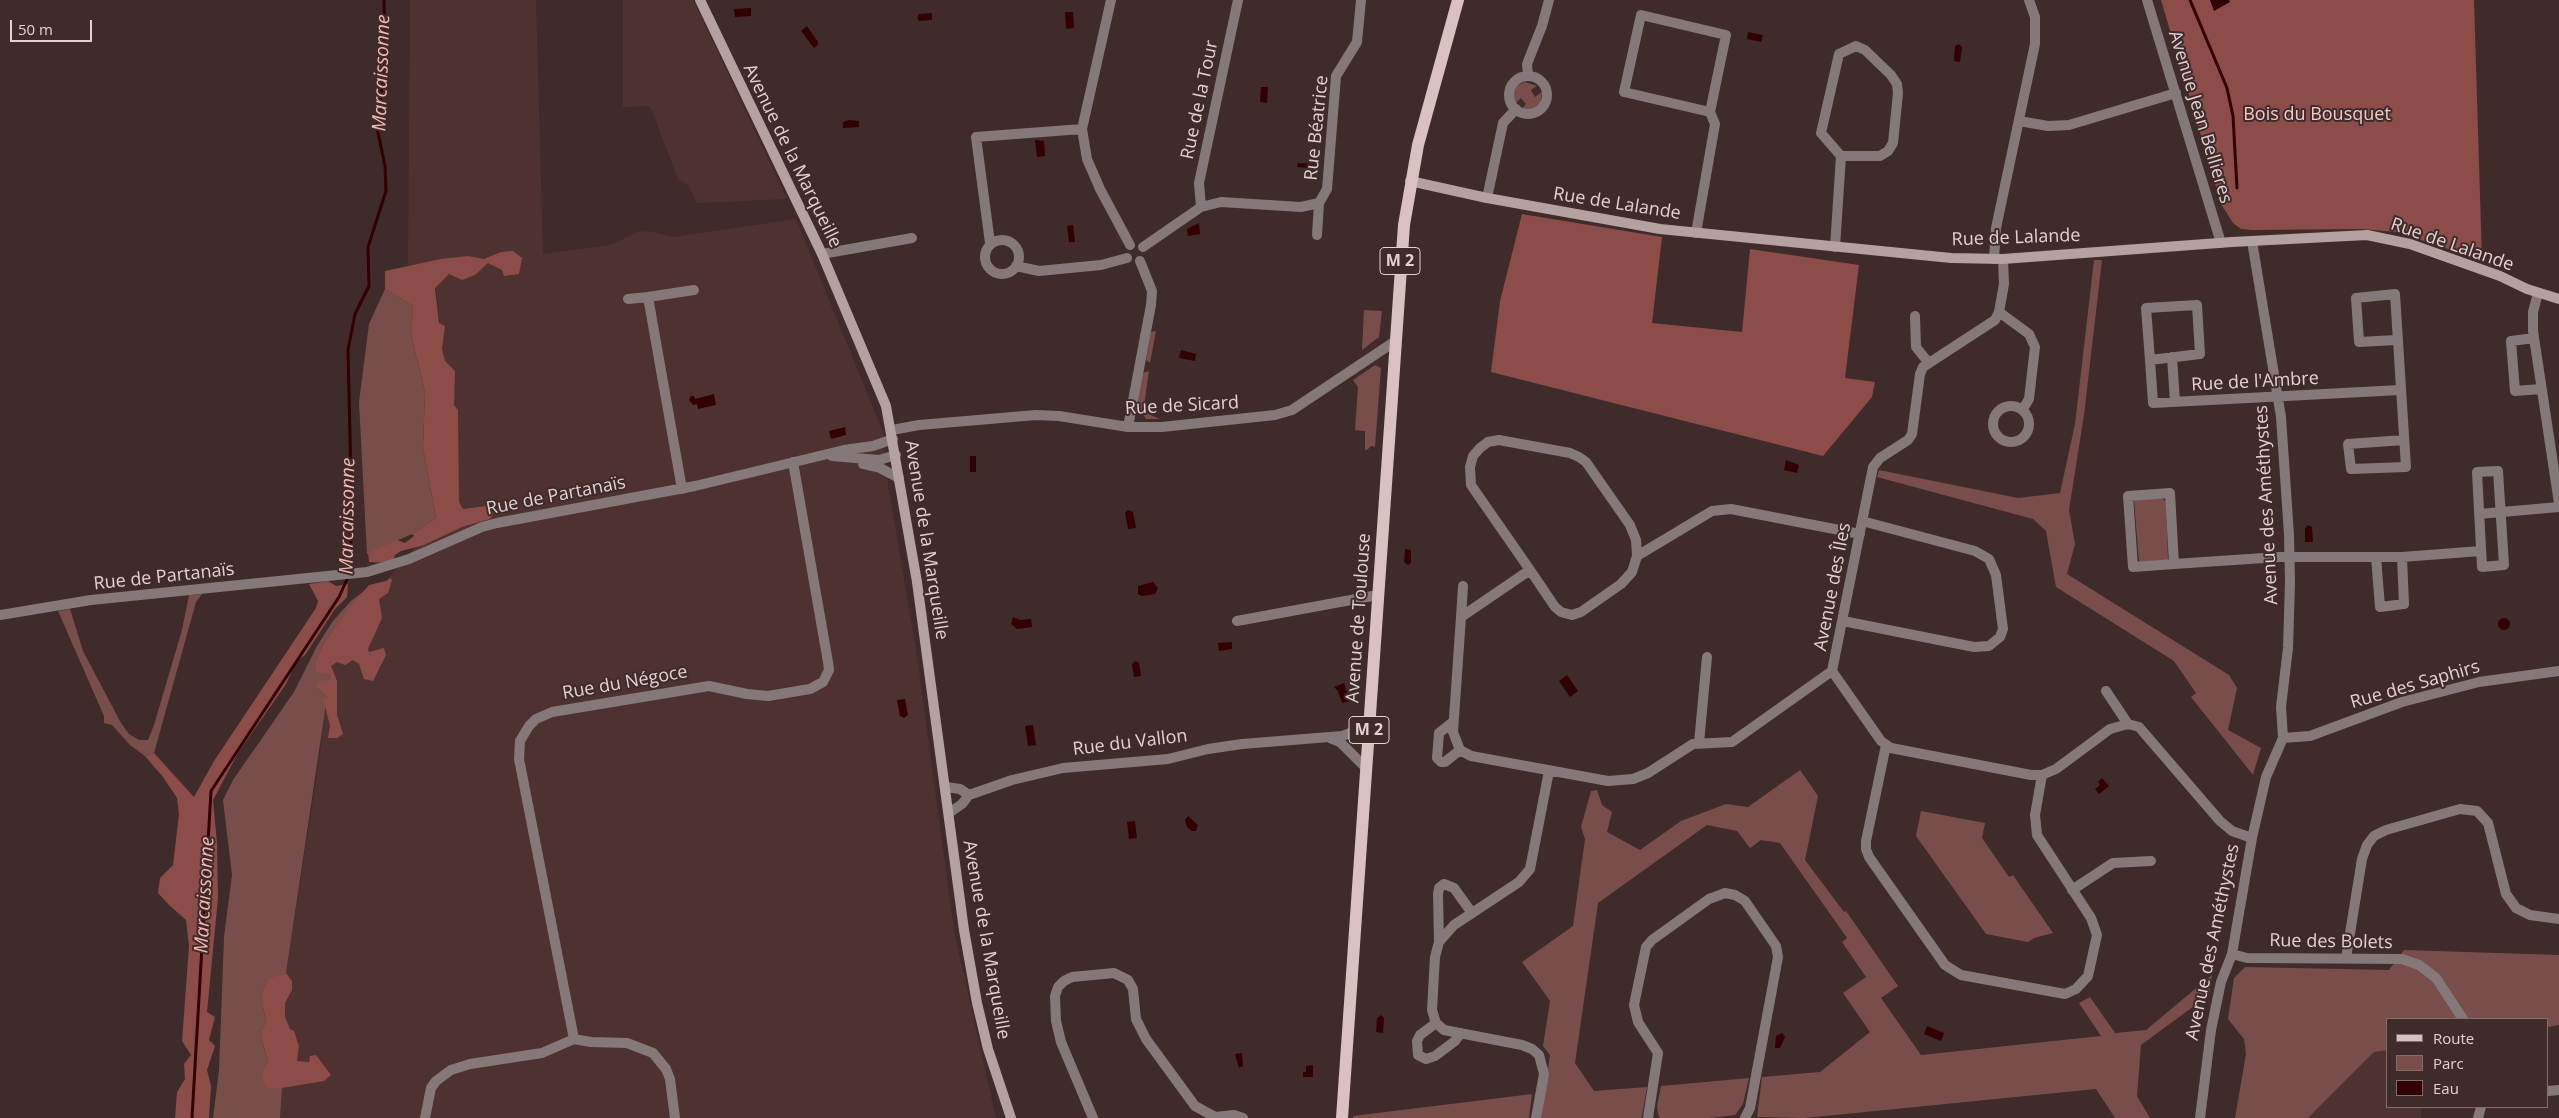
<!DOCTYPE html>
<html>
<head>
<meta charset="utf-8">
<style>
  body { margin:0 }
  #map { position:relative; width:2559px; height:1118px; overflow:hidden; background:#3f2b29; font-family:"Open Sans",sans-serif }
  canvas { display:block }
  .legend { position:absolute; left:2386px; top:1018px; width:162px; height:90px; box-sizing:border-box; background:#3f2b29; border:1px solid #7f6e6c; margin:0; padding:6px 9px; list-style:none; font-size:15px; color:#e0d2d1 }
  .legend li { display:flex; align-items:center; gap:10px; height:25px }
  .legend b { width:25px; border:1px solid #7f6e6c }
  .scale { position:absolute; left:10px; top:20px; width:82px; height:22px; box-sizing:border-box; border:2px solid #e0d2d1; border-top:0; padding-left:6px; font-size:15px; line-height:18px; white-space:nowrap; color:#e0d2d1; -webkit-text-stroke:4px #3f2b29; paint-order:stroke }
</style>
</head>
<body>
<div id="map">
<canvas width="2559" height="1118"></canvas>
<ul class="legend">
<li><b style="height:6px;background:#d8c1bf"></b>Route</li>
<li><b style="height:14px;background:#794e4a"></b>Parc</li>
<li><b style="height:14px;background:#330001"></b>Eau</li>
</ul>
<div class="scale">50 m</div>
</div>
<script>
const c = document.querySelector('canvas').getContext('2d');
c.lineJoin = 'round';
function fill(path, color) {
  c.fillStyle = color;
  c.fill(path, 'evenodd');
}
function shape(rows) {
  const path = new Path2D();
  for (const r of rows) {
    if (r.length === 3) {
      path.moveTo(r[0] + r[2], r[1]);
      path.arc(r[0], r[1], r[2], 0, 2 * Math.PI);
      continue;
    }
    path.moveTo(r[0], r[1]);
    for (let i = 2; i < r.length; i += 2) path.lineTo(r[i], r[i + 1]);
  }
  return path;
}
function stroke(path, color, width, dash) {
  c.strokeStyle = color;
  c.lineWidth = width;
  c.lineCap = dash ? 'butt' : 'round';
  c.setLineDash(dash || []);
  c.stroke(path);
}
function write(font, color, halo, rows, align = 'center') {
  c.font = font + ' "Open Sans",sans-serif';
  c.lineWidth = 4;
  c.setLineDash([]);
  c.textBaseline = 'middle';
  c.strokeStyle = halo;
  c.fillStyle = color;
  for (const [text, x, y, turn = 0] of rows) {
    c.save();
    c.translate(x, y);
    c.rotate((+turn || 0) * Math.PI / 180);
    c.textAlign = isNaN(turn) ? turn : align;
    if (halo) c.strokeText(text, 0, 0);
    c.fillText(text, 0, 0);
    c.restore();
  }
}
fill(shape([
  [410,0,536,0,543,254,611,245,637,232,648,231,674,237,796,219,883,432,888,485,917,656,954,931,996,1118,280,1118,286,973,319,760,334,642,457,498,434,267,408,268],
  [623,0,693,0,787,199,697,203,688,185,678,179,650,106,623,107],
  [2380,1049,2388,1050,2388,1107,2421,1107,2421,1118,2308,1118,2374,1052]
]), '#4e3230');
fill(shape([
  [1525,82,1537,86,1531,90,1535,97,1542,92,1540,105,1531,112,1521,110,1526,104,1521,98,1515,104,1512,97,1516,86],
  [2094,260,2102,260,2084,415,2069,510,2075,544,2067,574,2229,675,2237,688,2228,730,2261,748,2253,775,2191,697,2196,693,2174,661,2056,587,2046,531,2033,519,1877,477,1879,470,2018,498,2060,493,2075,424],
  [385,289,413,306,411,335,425,391,423,448,436,518,412,534,367,554,359,402,369,324],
  [1364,310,1382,311,1379,337,1362,350],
  [1156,331,1150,363,1146,360,1151,332],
  [1375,365,1381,368,1375,447,1371,446,1367,450,1365,450,1365,431,1355,430,1358,387,1353,380],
  [1149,371,1144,406,1148,414,1160,419,1146,419,1139,408,1138,400,1143,373],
  [2162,498,2166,502,2168,560,2139,562,2134,500],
  [364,591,323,644,315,662,330,675,329,680,315,687,327,697,286,973,268,980,261,996,266,1022,260,1033,268,1062,262,1070,268,1088,282,1088,280,1118,213,1118,219,1070,224,937,232,875,223,800,233,780,294,692,317,646,333,621,351,601],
  [202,594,196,602,154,753,145,756,130,745,112,725,104,723,104,716,58,611,70,609,83,651,121,723,129,734,139,740,148,740,154,725,182,630,189,595],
  [1800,770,1818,796,1805,860,1844,912,1846,911,1898,986,1881,998,1921,1055,2101,1036,2079,1003,2090,997,2115,1033,2146,1030,2212,975,2209,995,2141,1045,2137,1096,2150,1118,2115,1118,2096,1089,1805,1118,1757,1117,1762,1077,1820,1072,1870,1032,1843,993,1866,977,1842,942,1847,938,1780,843,1761,840,1750,848,1737,831,1707,825,1598,903,1575,1063,1594,1091,1647,1087,1642,1116,1641,1118,1541,1118,1550,1055,1543,1046,1550,1001,1522,962,1573,926,1585,839,1581,827,1591,791,1597,790,1602,805,1612,812,1607,832,1640,850,1681,821,1726,804,1748,807],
  [1921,811,1985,823,1982,838,2009,877,2013,875,2053,933,2034,938,2028,942,1986,934,1916,836],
  [2404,950,2559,955,2559,1025,2548,1027,2548,1019,2388,1019,2388,1050,2374,1052,2308,1118,2235,1118,2246,1054,2244,1039,2228,1019,2234,978,2245,967,2389,970],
  [1749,1078,1743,1104,1735,1115,1710,1118,1660,1118,1658,1114,1657,1106,1661,1086],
  [1532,1094,1529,1118,1353,1118,1353,1116]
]), '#794e4a');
fill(shape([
  [2161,0,2474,0,2482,260,2397,232,2361,229,2252,230,2241,229,2233,223,2221,204],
  [1522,214,1662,237,1652,323,1742,332,1750,249,1859,265,1845,378,1875,382,1872,397,1823,456,1491,372,1500,301],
  [513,251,522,258,519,274,504,276,502,270,488,263,475,275,462,280,449,274,435,288,439,323,445,326,442,349,445,361,455,371,454,405,458,410,459,502,463,509,487,506,494,512,490,519,462,527,424,545,401,551,395,555,392,563,369,562,368,553,397,540,405,543,414,536,412,534,436,518,423,448,425,391,411,335,413,306,385,289,385,271,441,259,468,256,484,259,501,252],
  [390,578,392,580,388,593,379,599,382,618,368,649,369,652,384,648,386,655,373,681,364,679,359,664,353,660,345,665,337,662,331,666,337,681,337,715,343,734,337,738,328,738,330,726,323,698,327,697,315,687,319,681,329,680,330,675,316,672,315,662,323,644,356,600,369,585,386,581],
  [328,581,336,586,348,584,347,597,335,609,305,655,296,662,286,684,238,753,213,800,217,843,218,898,207,1012,215,1017,209,1040,215,1046,207,1070,211,1086,209,1118,175,1118,177,1092,185,1079,184,1064,191,1055,182,1041,189,946,186,920,169,905,158,893,160,878,173,865,179,814,177,798,163,777,145,756,154,753,194,797,214,761,316,608,318,601,309,584],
  [286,973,292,981,292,990,285,1003,285,1017,290,1029,294,1031,299,1046,297,1061,309,1062,310,1056,316,1055,331,1075,324,1081,282,1088,267,1088,263,1081,262,1070,268,1062,260,1033,266,1022,261,996,268,979]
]), '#8c4c48');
fill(shape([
  [2210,0,2229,0,2230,2,2214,11],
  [751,8,751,16,735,17,734,9],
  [1065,12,1073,12,1074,28,1066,29],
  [932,13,932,20,919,21,917,18,919,14],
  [807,26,818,42,818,45,814,48,801,31],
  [1748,32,1763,35,1761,42,1747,39],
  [1959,44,1962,47,1960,62,1954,61,1955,46],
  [1261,87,1268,87,1267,103,1260,102],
  [849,120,859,121,859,127,843,128,843,122],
  [1035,140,1044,141,1045,156,1037,157],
  [1298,163,1316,164,1315,173,1307,172,1305,171,1307,168,1297,167],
  [1199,223,1200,234,1188,236,1187,229],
  [1073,225,1075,242,1069,242,1067,226],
  [1181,350,1196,354,1195,361,1179,358],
  [714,394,716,405,698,409,697,404,693,405,689,400,691,396,694,396,695,399],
  [845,427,846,435,831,439,829,431],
  [970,456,976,456,976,472,970,472],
  [1786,460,1799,465,1797,473,1784,470],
  [1128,510,1133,512,1136,528,1128,529,1125,513],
  [2308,525,2312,527,2313,542,2305,542,2305,528],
  [1405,549,1411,550,1411,563,1408,565,1404,562],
  [1153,582,1158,588,1155,594,1142,596,1138,594,1138,586],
  [1013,617,1020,620,1031,619,1032,627,1017,629,1011,624],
  [2504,624,6],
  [1232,642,1232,649,1219,651,1218,643],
  [1135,661,1139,663,1141,676,1134,677,1132,664],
  [1567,675,1578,691,1570,697,1559,681],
  [1344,683,1350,701,1342,703,1338,691,1334,687],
  [905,699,908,715,904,718,900,716,897,700],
  [1033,725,1036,745,1028,746,1025,726],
  [2102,778,2109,786,2099,794,2095,789,2100,785,2098,782],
  [1188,816,1198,825,1196,831,1192,831,1187,827,1185,820],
  [1135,821,1137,838,1129,839,1127,822],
  [1381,1015,1384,1018,1383,1033,1376,1032,1377,1018],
  [1927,1026,1944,1033,1941,1041,1924,1034],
  [1782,1033,1785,1037,1780,1048,1775,1048,1776,1036],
  [1242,1053,1243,1066,1239,1068,1235,1054],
  [1313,1065,1313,1077,1303,1077,1303,1072,1306,1072,1306,1066]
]), '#330001');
stroke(shape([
  [2190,0,2227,88,2233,116,2237,188],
  [349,571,352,524,348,350,355,314,369,286,368,247,386,191,385,166,377,128,385,59,384,0],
  [192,1118,211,791,339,597,348,577]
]), '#330001', 3);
stroke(shape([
  [1111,0,1082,129,1087,159,1100,189,1130,245],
  [2147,0,2221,243],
  [1528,76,1527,64,1542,26,1549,0],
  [1528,95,19],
  [2019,121,2048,126,2069,125,2176,93],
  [1487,198,1503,123,1516,109],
  [1201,207,1199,183,1238,0],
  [1696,233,1715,124,1710,112,1726,35,1641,15,1624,92,1710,112],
  [1317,235,1319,203,1327,189,1336,76,1357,42,1361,0],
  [1002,257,17],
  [990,243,976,137,1082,129],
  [1143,247,1201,207,1221,202,1301,207,1319,203],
  [1835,247,1841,156,1880,156,1888,151,1893,143,1898,93,1897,84,1891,75,1865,50,1856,46,1839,54,1821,133,1841,156],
  [822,254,912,238],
  [1994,259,1996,228,2035,44,2035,17,2029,0],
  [1016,266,1039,271,1101,265,1127,258],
  [2538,293,2533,312,2533,331,2559,503],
  [628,299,648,297],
  [1999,312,2029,334,2035,347,2029,399,2023,409],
  [1915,316,1916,347,1928,362],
  [2534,338,2511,341,2515,391,2541,389],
  [2396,340,2359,342,2356,298,2395,294,2406,467,2351,469,2348,444,2404,440],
  [2172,357,2175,402],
  [2150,360,2200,354,2197,305,2146,308,2150,360,2153,403,2400,390],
  [2011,424,18],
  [1128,427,1151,305,1152,291,1140,261],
  [892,430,919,425,1036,415,1059,416,1128,427,1162,427,1275,415,1292,410,1394,342],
  [832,456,879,460,896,455],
  [863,464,880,468,899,478],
  [2498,471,2504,565,2482,567,2477,472,2498,471],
  [682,489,648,297,694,290],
  [2479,514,2559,507],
  [1637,556,1636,540,1630,525,1586,462,1579,457,1570,453,1499,440,1488,442,1480,448,1473,456,1470,467,1471,485,1530,570,1461,617,1453,732,1460,750,1471,756,1608,781,1633,779,1648,773,1693,744,1732,742,1832,671,1873,467,1880,458,1908,440,1912,434,1920,374,1923,367,1995,320,1999,312,2004,284,2003,259],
  [2376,557,2380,607,2404,604,2402,557],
  [2174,564,2170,493,2128,496,2133,567,2174,564,2279,557,2402,557,2481,551],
  [1530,570,1555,607,1561,612,1572,615,1581,612,1621,584,1632,572,1637,556,1712,511,1731,509,1860,534],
  [0,615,91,600,367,572,409,559,482,527,497,523,695,486,844,450,873,446,893,439],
  [1461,617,1463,586],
  [1237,621,1378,595],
  [1843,621,1974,647,1989,646,2000,637,2003,629,1996,575,1989,559,1975,551,1862,521],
  [1832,671,1881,741,1891,748,2031,775,2042,775,2056,769,2110,729,2128,724,2139,727,2220,821,2232,831,2252,838],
  [2106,691,2128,724],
  [1453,722,1439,733,1437,758,1441,762,1445,762,1460,750],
  [1330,738,1340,742,1366,768],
  [2283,738,2310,736,2402,702,2479,682,2559,671],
  [1699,743,1707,657],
  [1886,745,1866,841,1866,849,1869,857,1945,965,1961,975,2065,994,2076,989,2088,976,2097,935,2091,918,2037,835,2035,815,2042,775],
  [946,787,960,789,969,795,1012,780,1063,768,1168,759,1208,749,1242,744,1342,736,1359,730,1369,722],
  [949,813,962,804,969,795],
  [2072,890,2113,863,2151,861],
  [1439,942,1438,894,1439,888,1444,884,1454,888,1472,913],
  [2232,954,2247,958,2402,959,2419,965,2436,978,2463,1019],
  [2346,958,2362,859,2367,845,2374,836,2386,830,2460,809,2477,811,2488,823,2506,894,2516,908,2530,915,2559,919],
  [1436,1023,1420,1035,1417,1041,1418,1055,1426,1059,1435,1056,1455,1041,1461,1033],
  [574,1039,519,759,520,741,529,726,536,719,552,712,709,686,747,694,768,696,810,689,823,682,829,670,828,662,793,462],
  [2548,1091,2559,1090],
  [425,1118,431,1088,436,1081,451,1070,470,1064,542,1053,574,1039,591,1042,627,1043,653,1053,666,1069,670,1079,675,1118],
  [1093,1118,1061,1042,1056,1021,1055,996,1058,987,1064,981,1072,977,1114,973,1128,980,1133,989,1136,1019,1146,1039,1195,1106,1215,1117,1234,1115,1243,1118],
  [1536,1118,1544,1074,1539,1055,1532,1049,1522,1045,1444,1030,1436,1023,1432,1010,1435,957,1439,942,1454,925,1519,882,1530,869,1549,771],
  [1648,1118,1658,1053,1638,1022,1634,1005,1646,947,1652,940,1709,899,1725,893,1735,895,1745,901,1776,946,1778,957,1750,1108,1745,1118],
  [2200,1118,2211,1030,2221,982,2232,954,2252,838,2266,777,2283,738,2281,707,2288,648,2290,582,2289,535,2281,417,2252,241],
  [2478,1118,2481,1107]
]), '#847978', 10);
stroke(shape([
  [700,0,822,254,886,406,917,582,964,930,977,1003,988,1049,1011,1118],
  [1410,181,1487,198,1660,229,1951,258,2003,259,2232,242,2367,235,2410,244,2500,276,2527,289,2559,299]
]), '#b3a2a0', 10);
stroke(shape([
  [1342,1118,1404,225,1418,145,1458,0]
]), '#d8c1bf', 12);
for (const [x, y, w] of [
  [1400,261,40],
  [1369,730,40]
]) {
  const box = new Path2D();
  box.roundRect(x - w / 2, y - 13.5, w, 27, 4);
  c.fillStyle = '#3f2b29';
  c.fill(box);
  stroke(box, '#e0d2d1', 1);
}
write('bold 16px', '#e0d2d1', null, [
  ["M 2",1400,261],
  ["M 2",1369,730]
]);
write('18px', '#e0d2d1', '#3f2b29', [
  ["Rue de la Tour",1200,100,-78],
  ["Avenue Jean Bellieres",2200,117,73],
  ["Rue Béatrice",1317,128,-84],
  ["Avenue de la Marqueille",792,156,64],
  ["Rue de Lalande",1617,204,9],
  ["Rue de Lalande",2016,238,-2],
  ["Rue de Lalande",2452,245,19],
  ["Rue de l'Ambre",2255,382,-3],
  ["Rue de Sicard",1182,406,-3],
  ["Rue de Partanaïs",556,496,-11],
  ["Avenue des Améthystes",2267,505,-93],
  ["Avenue de la Marqueille",926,540,81],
  ["Rue de Partanaïs",164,577,-6],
  ["Avenue des Îles",1833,587,-79],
  ["Avenue de Toulouse",1359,618,-86],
  ["Rue du Négoce",625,683,-10],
  ["Rue des Saphirs",2415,685,-16],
  ["Rue du Vallon",1130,743,-7],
  ["Avenue de la Marqueille",986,940,80],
  ["Avenue des Améthystes",2213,942,-78],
  ["Rue des Bolets",2331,942,1]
]);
write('18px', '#f3cac7', '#3f2b29', [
  ["Bois du Bousquet",2317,115]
]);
write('italic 19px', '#f5b8b3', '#3f2b29', [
  ["Marcaissonne",382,73,-88],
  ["Marcaissonne",348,516,-89],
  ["Marcaissonne",205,895,-87]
]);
</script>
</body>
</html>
